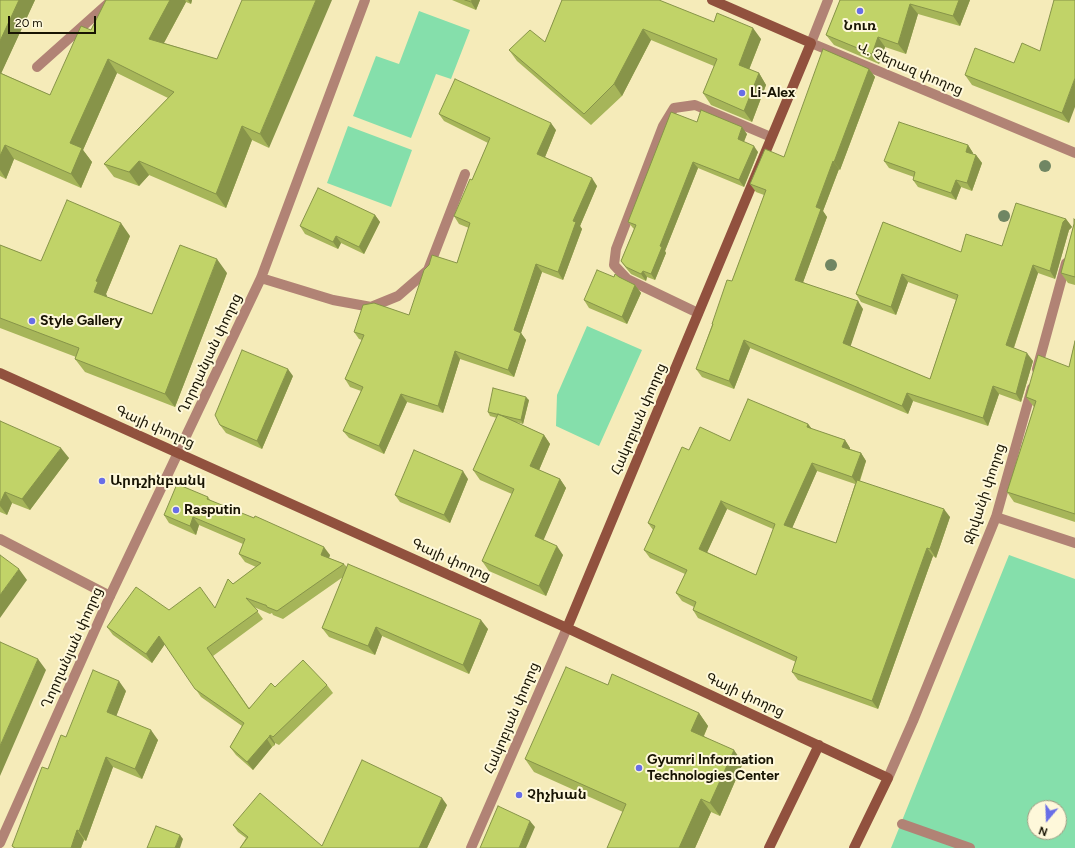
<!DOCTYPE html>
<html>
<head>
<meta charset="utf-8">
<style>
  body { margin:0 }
  #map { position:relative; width:1075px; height:848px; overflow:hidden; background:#f5ebb9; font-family:Figtree,sans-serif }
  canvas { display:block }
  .north { position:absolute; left:1027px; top:800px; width:40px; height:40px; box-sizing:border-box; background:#fef8da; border:1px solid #a29d84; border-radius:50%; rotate:199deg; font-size:11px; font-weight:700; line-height:16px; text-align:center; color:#181403 }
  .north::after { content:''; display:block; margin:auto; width:14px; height:18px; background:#686ee7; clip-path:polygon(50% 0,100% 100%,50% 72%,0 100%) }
  .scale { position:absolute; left:8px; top:16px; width:88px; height:18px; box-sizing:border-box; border:2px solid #181403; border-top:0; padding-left:5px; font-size:12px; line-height:14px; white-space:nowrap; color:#181403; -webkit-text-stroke:3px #fef8da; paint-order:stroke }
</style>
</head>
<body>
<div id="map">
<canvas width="1075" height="848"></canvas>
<div class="north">N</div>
<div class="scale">20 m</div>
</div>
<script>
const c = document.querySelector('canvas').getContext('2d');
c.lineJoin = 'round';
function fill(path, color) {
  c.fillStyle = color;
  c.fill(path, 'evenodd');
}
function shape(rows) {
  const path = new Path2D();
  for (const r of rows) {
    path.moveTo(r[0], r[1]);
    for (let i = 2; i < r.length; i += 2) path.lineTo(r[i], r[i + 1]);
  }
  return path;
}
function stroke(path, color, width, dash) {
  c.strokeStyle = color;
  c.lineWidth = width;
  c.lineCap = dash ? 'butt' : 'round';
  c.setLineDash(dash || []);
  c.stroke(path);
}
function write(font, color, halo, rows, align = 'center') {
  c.font = font + ' Figtree,"Noto Sans Armenian",sans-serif';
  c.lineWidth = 4;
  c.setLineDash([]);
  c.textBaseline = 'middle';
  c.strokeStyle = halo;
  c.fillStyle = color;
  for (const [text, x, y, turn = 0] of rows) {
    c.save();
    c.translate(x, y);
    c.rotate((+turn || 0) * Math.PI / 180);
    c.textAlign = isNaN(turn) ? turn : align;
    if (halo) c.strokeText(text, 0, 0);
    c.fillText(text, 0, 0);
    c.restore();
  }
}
fill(shape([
  [419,11,470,30,451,79,436,74,411,138,353,116,376,56,399,64],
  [348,126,412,150,391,207,327,183],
  [587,326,642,350,599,446,556,426,557,395],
  [1009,555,1075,579,1075,848,891,848],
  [1035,808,1059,808,1059,832,1035,832]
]), '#85dfab');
stroke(shape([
  [37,67,112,0],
  [698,313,627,279,614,265,616,249,663,126,674,108,695,105,771,137],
  [0,539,110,596]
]), '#b18375', 10);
stroke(shape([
  [828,0,811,43,1075,153],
  [261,278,333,300,371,307,398,296,428,270,465,174],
  [1037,369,1066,263],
  [996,517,1075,543],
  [888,778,913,721,996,517,1032,388],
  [902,824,970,848],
  [0,843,110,596,261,278,365,0],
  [471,848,567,628]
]), '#b18375', 10);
stroke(shape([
  [0,373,567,628,888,778,854,848],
  [567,628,811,43,712,0],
  [769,848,819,745]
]), '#91513e', 10);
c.fillStyle = '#708663';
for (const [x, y] of [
  [1045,166],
  [1004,216],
  [831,265]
]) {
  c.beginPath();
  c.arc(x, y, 6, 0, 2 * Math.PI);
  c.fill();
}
fill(shape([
  [0,0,35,0,1,73,50,95,91,30,106,0,192,0,191,4,186,2,164,43,217,59,269,148,252,140,226,208,149,175,139,186,114,177,104,164,168,98,117,73,83,150,92,162,81,188,14,159,6,179,0,176],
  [452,0,480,0,476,10],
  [562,0,714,22,761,39,749,70,759,73,766,85,752,122,711,105,703,93,714,66,651,40,622,96,591,125,517,61,509,50,545,42],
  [840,0,970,0,960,26,918,14,906,54,885,47,879,64,834,45,826,35],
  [1040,51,1069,123,972,85,965,75,1014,63],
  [869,69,875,77,840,170,839,169,823,211,827,217,803,282,863,309,850,346,930,379,956,300,908,282,896,315,861,302,856,294,883,222,961,252,1002,246,1066,219,1072,227,1069,230,1055,279,1038,273,1014,348,1033,361,1021,402,999,394,988,426,913,401,908,414,750,348,734,389,702,377,696,369,712,325,712,324,732,281,764,195,756,192,750,184,784,157],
  [439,114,556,130,545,157,597,186,580,226,582,229,563,280,542,272,521,333,526,340,514,377,460,359,443,413,407,402,384,454,349,438,343,431,361,391,350,387,345,379,362,340,359,339,354,332,409,315,457,263,469,228,459,224,454,216,472,180,488,143,444,121],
  [697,122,747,134,744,142,758,152,744,187,698,168,665,251,666,253,655,280,647,277,646,281,631,274,626,268,621,261,634,229,633,228,628,222],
  [968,145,973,153,972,154,976,155,982,163,972,191,961,187,956,200,918,187,913,180,914,177,889,168,884,161],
  [375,215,380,222,364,254,341,243,338,249,305,234,300,226],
  [1075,220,1075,285,1068,283,1061,273],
  [130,236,106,294,107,296,107,297,152,314,227,273,175,407,85,372,75,359,76,357,0,328,0,245,41,261],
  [614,277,619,277,635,285,641,293,627,324,589,308,584,300],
  [1075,341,1075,522,1014,502,1007,492,1034,407,1026,397,1069,367],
  [293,376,262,449,226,433,220,425],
  [529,400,523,424,516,422,544,435,550,444,539,470,560,479,566,488,543,540,563,555,546,596,489,571,482,561,512,494,480,480,473,470,497,418,490,416,488,412],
  [0,421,69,458,30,510,12,503,7,515,0,512],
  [808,424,812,429,845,440,850,448,850,449,861,453,866,461,860,481,950,517,936,558,933,556,878,709,798,680,792,672,796,662,698,618,693,610,694,607,682,601,676,593,685,574,650,558,644,550,653,530,648,523,689,450],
  [817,471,855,484,836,543,792,528],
  [727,509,773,529,756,575,707,552],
  [468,479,450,523,400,502,395,495],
  [208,497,211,501,330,555,329,558,344,564,347,567,488,629,469,674,382,636,375,655,329,637,322,628,343,577,283,619,273,615,272,613,270,614,254,607,263,619,213,656,249,708,275,687,327,685,333,693,279,745,275,743,275,745,272,747,253,770,236,755,230,747,242,726,201,697,165,644,152,663,113,635,107,627,169,610,215,608,233,584,256,567,245,562,239,554,243,544,199,525,196,535,169,523,164,515],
  [608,685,699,713,708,726,704,736,743,763,720,816,711,812,695,848,607,848,623,812,534,772,525,759],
  [126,691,116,716,158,740,142,779,113,767,86,841,84,840,81,848,14,848,12,846,48,769,66,737],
  [447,805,427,848,240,848,246,838,238,832,233,825,322,846]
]), '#a6b559');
fill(shape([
  [19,0,35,0,0,76,0,41],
  [170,0,185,0,186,2,159,52,149,39],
  [188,0,192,0,191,4],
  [316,0,332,0,269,148,260,134],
  [472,0,480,0,476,10,471,2],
  [959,0,970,0,960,26,953,16],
  [910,4,918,14,906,54,898,44],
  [753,28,761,39,746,77,739,65],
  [643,29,651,40,622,96,614,84],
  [878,37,885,47,879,64,872,54],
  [108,59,117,73,83,150,92,162,81,188,71,174,70,143],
  [869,69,875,77,840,170,834,162],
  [759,73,766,85,752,122,744,111],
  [1075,78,1075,107,1069,123,1062,113],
  [551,123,556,130,543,162,537,154],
  [242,126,252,140,226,208,216,194],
  [742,127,747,134,742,146,738,139],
  [5,145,14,159,6,179,0,170,0,156],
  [968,145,973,153,971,159,966,152],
  [754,146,758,152,744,187,739,180],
  [976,155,982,163,972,191,967,183],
  [139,161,149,175,139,186,129,172],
  [833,161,839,169,823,211,827,217,801,288,795,280,816,207],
  [693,162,698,168,665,251,666,253,655,280,651,274,660,246],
  [592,178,597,186,580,226,582,229,563,280,558,272,573,221],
  [956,180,961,187,956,200,951,193],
  [375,215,380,222,364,254,359,247],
  [1066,219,1072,227,1069,230,1055,279,1050,271,1063,222],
  [121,223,130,236,106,294,107,296,104,306,94,292,96,281],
  [336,236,341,243,338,249,333,242],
  [217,259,227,273,175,407,165,394],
  [536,264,542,272,521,333,526,340,514,377,508,370,514,330],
  [1033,265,1038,273,1012,353,1006,345],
  [643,271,647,277,646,281,641,274],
  [902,274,908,282,896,315,891,307],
  [635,285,641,293,627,324,622,317],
  [858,301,863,309,849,351,843,343],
  [744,340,750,348,734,389,729,381],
  [455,351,460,359,443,413,438,406],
  [1027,353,1033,361,1021,402,1016,394],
  [288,369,293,376,262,449,257,441],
  [993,386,999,394,988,426,983,418],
  [907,393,913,401,908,414,902,406],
  [401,394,407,402,384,454,379,446],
  [526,397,529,400,523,424,521,420],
  [808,424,814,432,807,427],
  [544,435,550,444,537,475,530,466],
  [845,440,850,448,848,455,842,447],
  [61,448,69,458,30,510,22,499],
  [861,453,866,461,858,485,852,477],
  [812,463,817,471,790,533,784,525],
  [463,471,468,479,450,523,444,515],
  [560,479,566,488,541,546,535,536],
  [5,492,12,503,7,515,0,506,0,503],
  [721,501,727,509,705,557,699,549],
  [944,509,950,517,936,558,930,549],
  [193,517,199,525,196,535,190,526],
  [557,546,563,555,546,596,539,586],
  [324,547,330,555,327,563,321,555],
  [927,548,933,556,878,709,872,701],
  [19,569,27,580,0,618,0,595],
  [481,620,488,629,469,674,463,665],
  [376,627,382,636,375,655,368,646],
  [159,636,165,644,152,663,146,654],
  [38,659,46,670,0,776,0,746],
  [119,681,126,691,114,722,107,712],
  [699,713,708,726,700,744,691,731],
  [151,730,158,740,142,779,135,769],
  [270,735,275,743,275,745,269,737],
  [267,739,272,747,253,770,247,762],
  [734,750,743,763,720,816,710,803],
  [106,757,113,767,86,841,79,831],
  [442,798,447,805,427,848,419,848],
  [701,799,711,812,695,848,679,848],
  [530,821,535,827,526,848,519,848],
  [77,830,84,840,81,848,71,848],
  [180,835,183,839,180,848,175,848]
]), '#879449');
const building = shape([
  [0,0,19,0,0,41,0,0],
  [106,0,170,0,149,39,217,59,242,0,316,0,260,134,242,126,216,194,139,161,129,172,104,164,174,92,108,59,70,143,82,148,71,174,5,145,0,156,0,73,50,95,81,26,91,30,106,0],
  [465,0,472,0,471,2,465,0],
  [562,0,659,0,714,22,717,13,753,28,739,65,759,73,744,111,703,93,717,59,643,29,614,84,584,114,509,50,530,30,545,42,562,0],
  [840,0,959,0,953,16,910,4,898,44,878,37,872,54,826,35,840,0],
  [1054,0,1075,0,1075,78,1062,113,965,75,975,48,1014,63,1022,43,1040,51,1054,0],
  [823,49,869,69,834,162,833,161,816,207,821,209,795,280,858,301,843,343,930,379,958,295,902,274,891,307,856,294,883,222,961,252,966,234,1002,246,1016,203,1066,219,1063,222,1050,271,1033,265,1006,345,1027,353,1016,394,993,386,983,418,907,393,902,406,744,340,729,381,696,369,713,324,712,324,727,280,732,281,766,190,750,184,765,149,784,157,823,49],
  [455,79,551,123,537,154,592,178,573,221,576,222,558,272,536,264,514,330,521,333,508,370,455,351,438,406,401,394,379,446,343,431,363,387,345,379,364,335,354,332,363,305,374,303,409,315,424,270,429,265,432,255,457,263,470,223,454,216,470,179,472,180,490,138,439,114,455,79],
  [701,110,742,127,738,139,754,146,739,180,693,162,660,246,662,247,651,274,643,271,641,274,626,267,621,261,636,225,628,222,671,112,697,122,701,110],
  [899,122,968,145,966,152,976,155,967,183,956,180,951,193,913,180,915,172,884,161,899,122],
  [318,188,375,215,359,247,336,236,333,242,300,226,318,188],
  [67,200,121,223,96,281,98,282,94,292,152,314,180,245,217,259,165,394,75,359,79,348,0,318,0,245,41,261,67,200],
  [1074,219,1075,220,1075,277,1061,273,1074,224,1074,219],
  [597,270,614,277,615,274,619,277,635,285,622,317,584,300,597,270],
  [1075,341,1075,514,1007,492,1036,401,1026,397,1038,355,1069,367,1075,341],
  [242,350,288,369,257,441,220,425,215,415,242,350],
  [493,388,526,397,521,420,488,412,493,388],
  [748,399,808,424,807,427,845,440,842,447,861,453,852,477,812,463,784,525,836,543,857,480,944,509,930,549,927,548,872,701,792,672,797,657,693,610,696,602,676,593,687,570,644,550,655,526,648,523,682,447,689,450,700,427,730,441,748,399],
  [721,501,775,524,756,575,699,549,721,501],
  [498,414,544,435,530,466,560,479,535,536,557,546,539,586,482,561,514,489,473,470,498,414],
  [0,421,61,448,22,499,5,492,0,503,0,421],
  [414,450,463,471,444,515,395,495,414,450],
  [177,484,208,497,207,499,254,518,255,516,324,547,321,555,344,564,277,611,267,607,266,605,265,605,246,598,258,611,207,648,249,709,271,683,275,687,303,660,327,685,273,737,270,735,269,737,267,739,247,762,230,747,244,723,195,689,159,636,146,654,107,627,136,587,169,610,200,587,215,608,228,579,233,584,261,563,239,554,245,539,193,517,190,526,164,515,177,484],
  [0,555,19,569,0,595,0,555],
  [348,564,481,620,463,665,376,627,368,646,322,628,348,564],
  [0,642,38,659,0,746,0,642],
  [566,667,608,685,612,674,699,713,691,731,734,750,710,803,701,799,679,848,607,848,626,804,525,759,566,667],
  [93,670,119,681,107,712,151,730,135,769,106,757,79,831,77,830,71,848,15,848,12,846,42,767,48,769,61,735,66,737,93,670],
  [362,760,442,798,419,848,240,848,248,837,233,825,260,793,322,846,362,760],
  [498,806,530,821,519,848,480,848,498,806],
  [156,826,180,835,175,848,147,848,156,826]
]);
fill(building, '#c1d368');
stroke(building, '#879449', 1);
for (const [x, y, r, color] of [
  [860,11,4,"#686ee7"],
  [742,93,4,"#686ee7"],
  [32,321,4,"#686ee7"],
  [102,481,4,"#686ee7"],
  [176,510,4,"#686ee7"],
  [639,768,4,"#686ee7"],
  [519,795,4,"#686ee7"]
]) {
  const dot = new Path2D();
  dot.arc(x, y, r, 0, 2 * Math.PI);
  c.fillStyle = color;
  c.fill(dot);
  stroke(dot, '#fef8da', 1.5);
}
write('bold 14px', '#181403', '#fef8da', [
  ["Նուռ",860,26,"center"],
  ["Li-Alex",750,93],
  ["Style Gallery",40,321],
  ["Արդշինբանկ",110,481],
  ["Rasputin",184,510],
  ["Gyumri Information",647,760],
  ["Technologies Center",647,776],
  ["Չիչխան",527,795]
], 'left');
write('14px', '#181403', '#fef8da', [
  ["Վ. Չերազ փողոց",910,69,23],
  ["Ղորղանյան փողոց",210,354,-65],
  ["Հակոբյան փողոց",639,419,-67],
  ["Գայի փողոց",155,427,24],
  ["Ջիվանի փողոց",985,494,-72],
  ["Գայի փողոց",451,560,24],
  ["Ղորղանյան փողոց",72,648,-66],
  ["Գայի փողոց",745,695,25],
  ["Հակոբյան փողոց",512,718,-67]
]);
</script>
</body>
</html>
